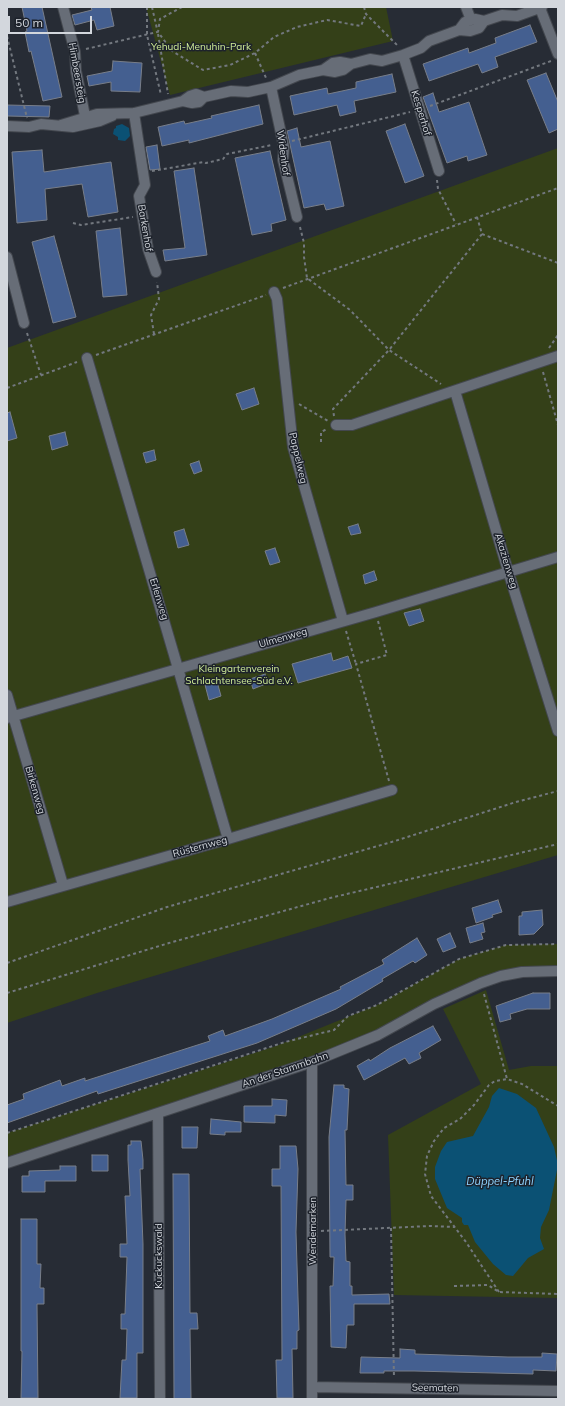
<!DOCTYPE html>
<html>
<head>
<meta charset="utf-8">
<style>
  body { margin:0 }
  #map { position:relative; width:565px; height:1406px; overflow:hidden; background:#272c35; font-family:Mulish,sans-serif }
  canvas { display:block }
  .frame { position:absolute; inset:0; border:8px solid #d3d7dd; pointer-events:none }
  .scale { position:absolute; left:8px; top:16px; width:84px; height:18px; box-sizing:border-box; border:2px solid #d3d7dd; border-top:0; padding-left:5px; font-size:12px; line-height:14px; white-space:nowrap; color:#d3d7dd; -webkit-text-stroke:3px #1d222b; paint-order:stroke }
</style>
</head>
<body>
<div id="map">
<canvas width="565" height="1406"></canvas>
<div class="frame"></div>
<div class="scale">50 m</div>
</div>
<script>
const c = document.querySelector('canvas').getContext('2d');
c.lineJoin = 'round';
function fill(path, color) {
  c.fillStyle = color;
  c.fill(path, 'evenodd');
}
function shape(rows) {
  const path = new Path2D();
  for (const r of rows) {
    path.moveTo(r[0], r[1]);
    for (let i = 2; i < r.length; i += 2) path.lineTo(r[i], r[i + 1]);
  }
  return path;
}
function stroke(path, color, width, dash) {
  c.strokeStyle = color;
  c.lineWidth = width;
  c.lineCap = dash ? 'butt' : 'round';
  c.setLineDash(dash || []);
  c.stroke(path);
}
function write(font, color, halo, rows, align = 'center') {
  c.font = font + ' Mulish,sans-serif';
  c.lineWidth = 3;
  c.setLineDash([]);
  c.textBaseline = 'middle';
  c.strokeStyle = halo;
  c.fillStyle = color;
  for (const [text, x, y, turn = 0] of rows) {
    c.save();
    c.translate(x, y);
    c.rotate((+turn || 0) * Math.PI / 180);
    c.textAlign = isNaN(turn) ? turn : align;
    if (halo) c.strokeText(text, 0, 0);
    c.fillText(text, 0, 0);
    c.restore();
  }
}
fill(shape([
  [146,7,386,7,393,41,170,95],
  [558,148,558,855,97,993,7,1023,7,348],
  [558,944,558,971,501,976,378,1035,7,1163,7,1133,276,1046,377,1005,459,959,506,945],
  [486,990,509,1070,531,1066,558,1066,558,1298,394,1295,388,1135,481,1084,443,1009]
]), '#344018');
fill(shape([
  [122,124,129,128,130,136,125,141,118,140,118,137,113,134,114,129,116,128,116,126],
  [499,1088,517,1094,536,1108,554,1147,558,1165,549,1210,541,1227,540,1238,544,1249,528,1258,513,1276,506,1275,493,1264,475,1242,468,1225,464,1225,462,1222,462,1218,447,1208,435,1179,435,1167,441,1151,447,1142,473,1136,489,1107,492,1096]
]), '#0b5174');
const building = shape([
  [22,7,42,7,62,97,43,101,31,51,29,52,25,32,27,31,22,7],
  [91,7,110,7,114,26,97,30,94,20,75,25,72,15,92,10,91,7],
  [530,25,537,42,495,57,498,67,482,73,478,64,429,81,423,64,468,48,469,53,496,43,495,38,530,25],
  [113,61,142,63,140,92,111,91,111,82,89,86,87,76,112,71,113,61],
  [546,73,558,102,558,129,549,133,527,80,546,73],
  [392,74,396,92,354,101,356,112,340,116,337,105,294,115,290,96,327,88,328,94,356,88,356,82,392,74],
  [433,93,439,112,469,102,487,155,468,161,467,156,447,163,423,97,433,93],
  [7,105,50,106,49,117,7,116,7,105],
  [259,105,263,124,189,143,189,140,162,146,158,127,184,121,185,124,212,118,211,116,259,105],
  [405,124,424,176,405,183,386,131,405,124],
  [297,128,301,147,330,141,344,206,326,210,324,204,304,208,287,131,297,128],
  [157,145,160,169,150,170,146,147,157,145],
  [42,150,44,172,111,162,118,212,88,217,82,184,45,189,47,220,17,223,12,152,42,150],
  [270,151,286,220,271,224,272,231,252,235,235,158,270,151],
  [194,168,207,255,165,261,163,250,185,248,174,171,194,168],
  [120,228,127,295,103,297,96,231,120,228],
  [54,236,76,317,53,323,32,242,54,236],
  [254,388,259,404,242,410,236,394,254,388],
  [10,412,17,438,7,441,7,413,10,412],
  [65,432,68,445,52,450,49,436,65,432],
  [154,450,156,460,146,463,143,453,154,450],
  [199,461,202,471,194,474,190,464,199,461],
  [358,524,361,533,351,535,348,527,358,524],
  [184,529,189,545,178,548,174,532,184,529],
  [275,548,280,562,270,565,265,551,275,548],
  [374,571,377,580,365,584,363,575,374,571],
  [420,609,424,621,409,626,404,613,420,609],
  [331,653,333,661,348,656,352,668,298,683,292,664,331,653],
  [265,674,268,683,253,689,250,679,265,674],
  [216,678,221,696,209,700,204,681,216,678],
  [498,900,502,912,492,915,493,917,476,923,472,908,498,900],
  [542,910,543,925,534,934,519,935,519,916,522,916,522,912,542,910],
  [483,923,485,932,481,933,483,939,470,943,466,928,483,923],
  [450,933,456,947,443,952,437,939,450,933],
  [417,938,427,955,415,963,413,961,382,979,383,981,336,1009,257,1043,98,1094,97,1091,7,1123,7,1105,24,1099,23,1094,60,1080,62,1086,85,1078,85,1081,210,1041,208,1036,223,1030,225,1036,272,1019,341,989,340,987,384,964,382,960,417,938],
  [533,993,550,993,550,1009,527,1009,510,1014,511,1019,500,1022,496,1006,533,993],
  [433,1026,441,1040,419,1053,421,1058,409,1064,405,1058,364,1080,357,1066,369,1059,370,1061,390,1048,433,1026],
  [334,1085,344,1085,344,1088,349,1089,347,1130,345,1130,346,1185,353,1185,353,1200,346,1200,345,1234,346,1261,350,1262,350,1286,352,1286,352,1295,389,1294,390,1304,354,1304,354,1325,347,1325,346,1348,331,1347,330,1286,333,1286,334,1257,330,1257,329,1137,334,1085],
  [272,1099,287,1100,286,1116,275,1115,275,1123,244,1122,244,1106,272,1106,272,1099],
  [211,1119,241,1122,241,1132,225,1132,225,1135,210,1134,211,1119],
  [182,1127,198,1127,197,1148,182,1148,182,1127],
  [131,1141,141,1141,143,1160,143,1169,140,1169,143,1244,143,1353,137,1353,137,1398,120,1398,122,1360,126,1360,127,1329,121,1329,121,1314,125,1314,127,1257,120,1257,120,1244,127,1244,125,1196,130,1196,128,1160,128,1145,131,1145,131,1141],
  [280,1146,296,1146,298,1169,296,1232,299,1330,297,1331,297,1349,292,1349,293,1398,277,1398,276,1360,282,1360,281,1186,272,1186,272,1169,280,1169,280,1146],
  [92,1155,108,1155,108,1171,92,1171,92,1155],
  [60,1166,76,1166,76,1181,45,1181,45,1192,22,1192,22,1176,29,1176,29,1171,60,1170,60,1166],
  [173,1174,189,1174,190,1313,197,1313,198,1329,190,1329,191,1399,174,1399,173,1174],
  [21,1219,37,1219,37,1264,41,1264,40,1288,44,1288,44,1304,37,1304,38,1398,21,1398,22,1351,21,1351,21,1219],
  [400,1349,415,1350,415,1354,508,1357,542,1357,542,1353,557,1354,556,1371,533,1370,533,1374,414,1371,384,1371,384,1373,360,1373,361,1357,400,1358,400,1349]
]);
fill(building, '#445f90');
stroke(building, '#787e89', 1);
const minor = shape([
  [63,7,75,52,76,71,85,116],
  [466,7,471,20],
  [540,8,558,54],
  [459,30,465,22,471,20,475,19,484,21],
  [403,55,439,171],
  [323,70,335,72,343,70,351,64,370,59,382,61,403,55,421,48,429,41,459,30,470,31,479,28,484,21,502,15,517,16,542,7],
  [271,87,284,147,283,160,297,217],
  [183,101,190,96,196,94,204,97],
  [134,113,145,185,139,196,148,249,156,272],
  [61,125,97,114,134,113,183,101,192,103,199,102,204,97,231,91,248,92,271,87,299,75,323,70,333,63,340,62,351,64],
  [7,126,29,127,41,124,73,127,100,121,112,116],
  [7,257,24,323],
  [274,292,277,299,293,447,343,621],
  [87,358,228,839],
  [455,391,508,571,558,731],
  [336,425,352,425,558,356],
  [7,695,63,885],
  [7,718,376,612,558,557],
  [7,902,228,839,392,790],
  [312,1062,312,1399],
  [158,1114,160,1399],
  [7,1163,312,1062,378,1035,434,1004,481,983,501,976,522,972,558,971],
  [312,1387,558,1391]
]);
stroke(minor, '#43474e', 12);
stroke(shape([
  [147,7,147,35,161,95],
  [152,7,157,29],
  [182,7,160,19,158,32,172,51,203,70,230,65,255,53,274,37,297,27,327,20,361,26,366,14],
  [364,7,366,14,398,46],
  [158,34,168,94],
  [7,36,27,118],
  [86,49,157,32],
  [255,53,266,78],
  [430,106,551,61],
  [292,141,410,112],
  [152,171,204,162,206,163,223,159,227,154,272,145],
  [437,180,438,189,456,224],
  [73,223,81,225,133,217],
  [300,227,304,243,304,257,307,278,350,310,389,350,441,384],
  [482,234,558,263],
  [283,288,558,188],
  [27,333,41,375],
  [154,334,151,315,159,299,157,282],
  [549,348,558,335],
  [96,355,266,295],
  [543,372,558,425],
  [7,388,77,362],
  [299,404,328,421],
  [334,416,333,409,389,350,482,234,477,217],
  [321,442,321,432,327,429],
  [378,621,387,655,356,664,389,781],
  [346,631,356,664],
  [7,963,167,907,395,841,516,802,558,791],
  [7,993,169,943,330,898,558,844],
  [484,994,507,1079,522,1084,558,1106],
  [7,1133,285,1042,334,1030,348,1016,377,1005,459,959,506,945,558,944],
  [391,1228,394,1378],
  [321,1231,430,1226,454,1227],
  [454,1286,488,1285,499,1292,558,1294],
  [499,1292,466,1242,431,1196,425,1174,427,1156,434,1141,444,1128,460,1119,474,1105,489,1085,495,1081,507,1079]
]), '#73787f', 2, [3, 3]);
stroke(minor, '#676d77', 10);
write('10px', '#d1ee97', '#1d222b', [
  ["Yehudi-Menuhin-Park",201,47],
  ["Kleingartenverein",239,669],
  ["Schlachtensee-Süd e.V.",239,681]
]);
write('10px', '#d3d7dd', '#1d222b', [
  ["Himbeersteig",77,73,80],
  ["Kesperhof",421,113,73],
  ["Widenhof",283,153,82],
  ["Barkenhof",145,228,80],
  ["Pappelweg",298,458,77],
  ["Akazienweg",506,561,73],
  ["Erlenweg",159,599,73],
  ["Ulmenweg",283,638,-16],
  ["Birkenweg",35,790,74],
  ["Rüsternweg",200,847,-15],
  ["An der Stammbahn",285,1070,-19],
  ["Wendemarken",313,1231,-90],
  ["Kuckuckswald",159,1256,-90],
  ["Seematen",435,1388,1]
]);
write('italic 11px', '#8ed3ff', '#1d222b', [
  ["Düppel-Pfuhl",500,1182]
]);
</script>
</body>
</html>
